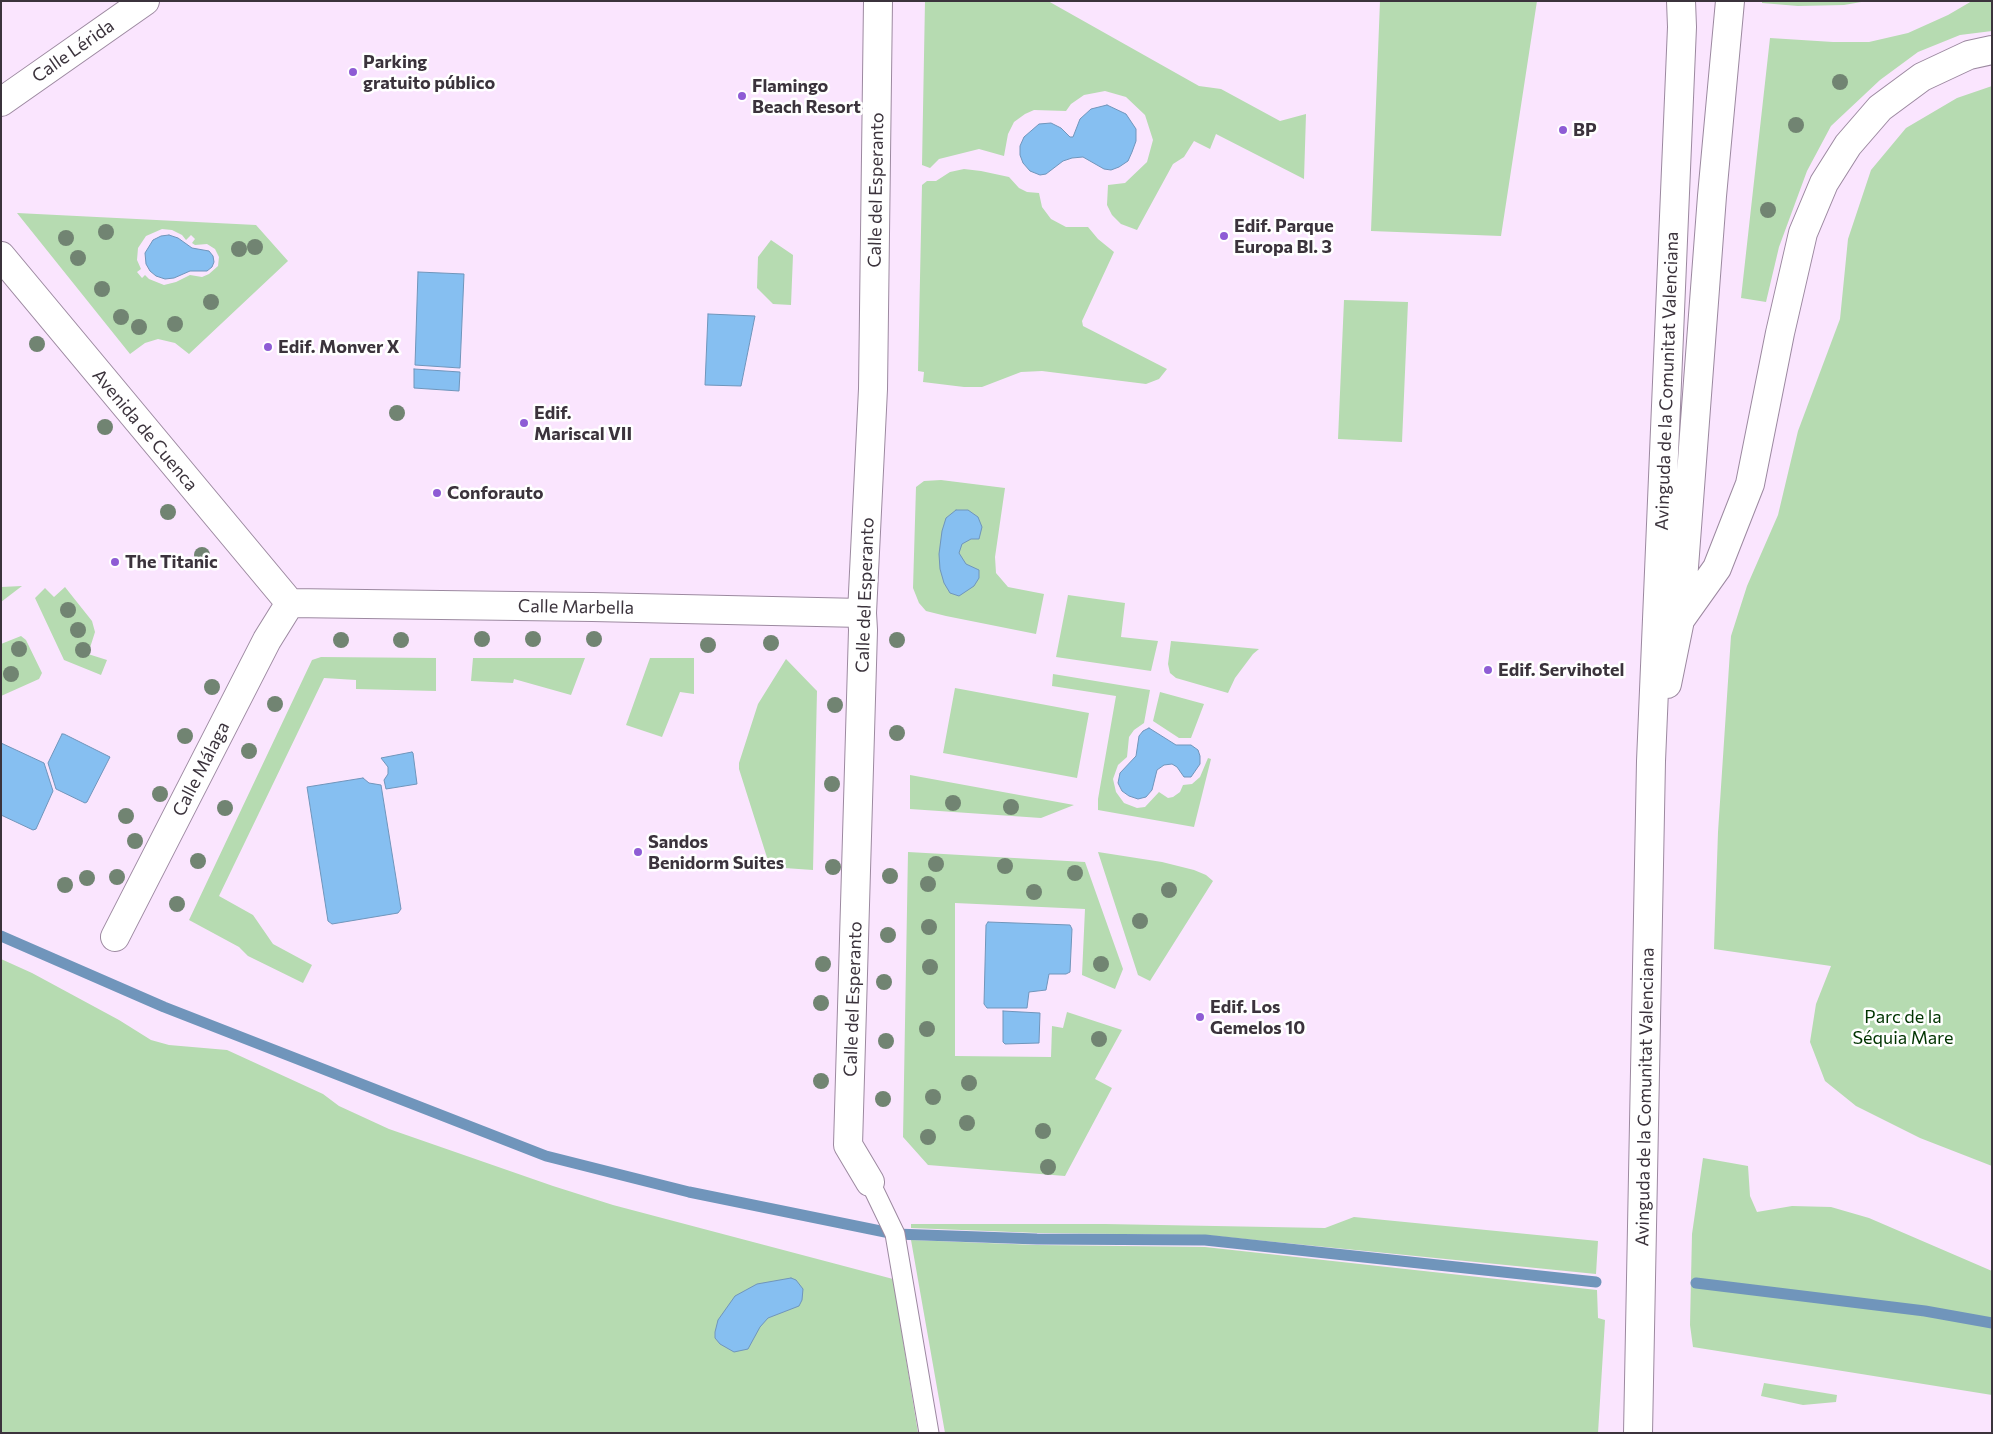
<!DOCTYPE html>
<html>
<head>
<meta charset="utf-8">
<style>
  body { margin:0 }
  #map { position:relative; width:1993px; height:1434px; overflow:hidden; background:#fae5fe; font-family:Commissioner,sans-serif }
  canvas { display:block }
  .frame { position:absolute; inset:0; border:2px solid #3b333c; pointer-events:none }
</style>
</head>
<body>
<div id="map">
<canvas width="1993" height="1434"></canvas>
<div class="frame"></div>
</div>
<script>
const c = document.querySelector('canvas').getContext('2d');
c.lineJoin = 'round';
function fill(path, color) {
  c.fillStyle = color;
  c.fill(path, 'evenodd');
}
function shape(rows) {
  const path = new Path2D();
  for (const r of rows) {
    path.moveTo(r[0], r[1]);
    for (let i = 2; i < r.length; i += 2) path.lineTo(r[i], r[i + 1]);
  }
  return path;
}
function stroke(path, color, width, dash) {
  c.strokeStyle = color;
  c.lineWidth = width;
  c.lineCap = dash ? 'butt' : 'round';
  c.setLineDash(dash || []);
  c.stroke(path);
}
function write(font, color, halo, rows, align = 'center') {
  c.font = font + ' Commissioner,sans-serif';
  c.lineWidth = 5;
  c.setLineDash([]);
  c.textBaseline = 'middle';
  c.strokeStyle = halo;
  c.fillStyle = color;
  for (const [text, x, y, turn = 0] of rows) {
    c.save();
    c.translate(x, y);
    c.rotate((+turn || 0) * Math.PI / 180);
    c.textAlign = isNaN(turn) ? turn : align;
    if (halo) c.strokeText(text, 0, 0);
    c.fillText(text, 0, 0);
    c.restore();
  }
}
fill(shape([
  [925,1,1048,1,1199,86,1221,89,1280,121,1306,114,1304,179,1216,134,1210,149,1194,141,1184,157,1173,164,1137,230,1121,224,1112,215,1107,205,1108,185,1125,183,1147,162,1153,140,1145,115,1126,97,1105,91,1084,95,1071,104,1066,111,1034,110,1025,114,1014,122,1008,134,1004,156,979,149,939,159,930,168,922,165],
  [1380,1,1537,1,1501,236,1371,231],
  [1762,1,1867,1,1844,5,1798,6,1762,3],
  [1972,1,1992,1,1992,31,1960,35,1918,52,1880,80,1831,126,1807,171,1779,247,1766,302,1741,298,1770,38,1833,42,1869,42,1908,33,1948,15],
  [1992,86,1992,1166,1920,1138,1856,1106,1825,1081,1810,1042,1816,1004,1831,966,1714,949,1718,832,1731,636,1747,586,1778,515,1798,431,1840,319,1848,239,1871,170,1906,128,1957,98],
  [964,169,981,171,1009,177,1019,188,1027,192,1039,193,1042,207,1051,219,1066,227,1088,227,1098,239,1114,252,1082,321,1083,326,1167,369,1159,379,1146,384,1042,371,1021,372,982,387,964,387,923,382,924,372,918,371,922,185,927,181,936,181,950,172],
  [17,213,256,225,288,261,189,354,175,343,158,339,145,343,130,354],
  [162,229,172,230,182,235,186,240,191,235,195,239,192,243,195,245,207,244,215,249,219,257,218,266,209,274,202,277,190,275,176,282,164,285,149,279,145,275,142,278,137,272,141,269,137,260,138,248,146,236],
  [771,240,793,255,791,305,773,304,757,288,758,257],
  [1344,300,1408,302,1402,442,1338,439],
  [941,480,1005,488,995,557,996,573,1008,587,1044,594,1036,634,946,616,926,611,919,603,913,588,916,487,924,481],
  [22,586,1,602,1,587],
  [65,587,92,621,95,632,88,654,107,660,101,675,64,660,35,598,45,588,54,597],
  [1068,595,1125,603,1121,637,1158,641,1151,671,1056,657],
  [21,636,26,640,42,673,39,679,1,696,1,644],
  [1171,641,1259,649,1253,654,1235,678,1228,693,1176,678,1170,673,1168,664],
  [321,657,436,658,436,691,356,689,356,680,324,678,219,896,253,915,273,944,312,965,303,983,248,956,239,947,189,920,312,660],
  [473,658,585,658,571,695,514,679,513,683,471,681],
  [650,658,694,658,694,694,680,692,662,737,626,725],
  [786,659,817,691,813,870,770,867,739,769,739,763,758,704],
  [1053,674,1150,690,1144,723,1134,730,1129,737,1127,757,1118,765,1113,779,1116,792,1124,803,1137,808,1145,807,1159,792,1168,798,1173,797,1180,792,1183,785,1192,784,1200,777,1208,758,1211,759,1194,827,1098,810,1098,799,1116,696,1052,686],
  [955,688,1089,713,1077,778,943,753],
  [1160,692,1204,704,1191,738,1179,738,1153,721],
  [910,775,1074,805,1041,818,910,809],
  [908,852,1085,862,1123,969,1115,989,1082,975,1085,909,955,903,955,1056,1051,1057,1052,1026,1063,1028,1067,1012,1122,1030,1095,1079,1112,1088,1065,1176,928,1165,903,1137],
  [1098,852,1162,862,1194,870,1206,875,1213,881,1150,981,1138,975],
  [1,959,32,973,119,1020,151,1040,169,1045,227,1050,323,1094,339,1106,389,1129,553,1186,613,1205,893,1279,918,1433,1,1433],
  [1703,1158,1748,1166,1750,1196,1757,1212,1792,1206,1831,1207,1869,1218,1992,1271,1992,1395,1693,1347,1690,1325,1692,1234],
  [1354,1217,1598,1241,1596,1274,1205,1235,1038,1233,911,1228,911,1224,1105,1224,1325,1228],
  [911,1240,1037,1245,1205,1247,1597,1290,1598,1318,1605,1320,1598,1433,945,1433],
  [1764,1383,1837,1395,1836,1402,1803,1405,1761,1396]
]), '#b6dbb1');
const water = shape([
  [1107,105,1126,114,1136,129,1136,141,1132,152,1128,161,1119,167,1111,170,1104,169,1083,157,1072,158,1063,161,1046,174,1040,175,1030,171,1023,163,1020,155,1020,146,1024,137,1039,124,1051,123,1061,128,1070,137,1073,137,1080,119,1091,109,1107,105],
  [169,235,178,238,192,248,209,251,213,256,214,262,212,267,207,271,190,271,174,278,165,279,156,276,150,271,146,264,145,253,153,240,161,236,169,235],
  [418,272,464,274,460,368,415,365,418,272],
  [708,314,755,316,741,386,705,385,708,314],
  [414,369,460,372,459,391,414,388,414,369],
  [956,510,968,510,978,517,982,527,979,539,971,539,962,544,959,553,966,564,979,570,979,578,974,586,959,596,950,593,944,583,940,569,939,554,942,531,946,518,956,510],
  [1149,728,1176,745,1191,745,1198,750,1200,756,1200,764,1191,777,1184,777,1177,767,1172,764,1164,765,1157,770,1152,790,1146,797,1138,799,1129,796,1122,791,1118,783,1120,773,1136,756,1139,736,1143,731,1149,728],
  [62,734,64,734,110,757,87,802,85,803,56,789,48,763,62,734],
  [1,743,44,763,53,791,36,829,33,830,1,815,1,743],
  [412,752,413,753,417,784,386,789,384,780,388,774,388,767,381,758,412,752],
  [363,778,369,783,381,785,401,909,398,913,332,924,328,921,307,787,363,778],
  [988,922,1070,925,1072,929,1070,972,1066,974,1049,974,1046,990,1029,992,1027,1008,987,1008,984,1004,986,925,988,922],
  [1003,1011,1040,1013,1039,1043,1005,1044,1003,1042,1003,1011],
  [791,1278,796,1280,803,1289,802,1300,799,1306,768,1318,760,1327,748,1349,734,1352,720,1344,715,1338,715,1332,718,1320,735,1296,757,1284,791,1278]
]);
fill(water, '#86bff1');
stroke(water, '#7095bb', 1);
stroke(shape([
  [1,936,164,1007,546,1156,689,1192,895,1234,1037,1239,1205,1240,1596,1282],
  [1696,1283,1925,1311,1992,1323]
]), '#7095bb', 11);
const lane = shape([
  [870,1182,895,1234,929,1433]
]);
const street = shape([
  [1,102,145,1],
  [1,256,290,603],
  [290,603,592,607,862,613],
  [115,937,267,640,290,603],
  [870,1182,848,1145,863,630,862,613,873,389,878,1]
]);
const secondary = shape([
  [1680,620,1717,568,1750,484,1780,333,1803,233,1824,183,1848,145,1880,108,1922,77,1969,55,1992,50],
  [1667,684,1680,620,1712,196,1730,1],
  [1638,1433,1651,761,1682,27,1681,1]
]);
stroke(lane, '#9c89a0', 21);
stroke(street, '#9c89a0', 30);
stroke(secondary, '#9c89a0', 30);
stroke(lane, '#fff', 19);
stroke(street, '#fff', 28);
stroke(secondary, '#fff', 28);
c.fillStyle = '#718472';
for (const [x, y] of [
  [1840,82],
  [1796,125],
  [1768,210],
  [106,232],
  [66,238],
  [255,247],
  [239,249],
  [78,258],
  [102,289],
  [211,302],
  [121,317],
  [175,324],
  [139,327],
  [37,344],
  [397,413],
  [105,427],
  [168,512],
  [202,555],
  [68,610],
  [78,630],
  [482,639],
  [533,639],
  [594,639],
  [341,640],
  [401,640],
  [897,640],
  [771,643],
  [708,645],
  [19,649],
  [83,650],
  [11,674],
  [212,687],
  [275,704],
  [835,705],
  [897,733],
  [185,736],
  [249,751],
  [832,784],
  [160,794],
  [953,803],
  [1011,807],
  [225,808],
  [126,816],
  [135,841],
  [198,861],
  [936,864],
  [1005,866],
  [833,867],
  [1075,873],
  [890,876],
  [117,877],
  [87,878],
  [928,884],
  [65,885],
  [1169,890],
  [1034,892],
  [177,904],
  [1140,921],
  [929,927],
  [888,935],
  [823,964],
  [1101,964],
  [930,967],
  [884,982],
  [821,1003],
  [927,1029],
  [1099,1039],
  [886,1041],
  [821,1081],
  [969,1083],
  [933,1097],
  [883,1099],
  [967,1123],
  [1043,1131],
  [928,1137],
  [1048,1167]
]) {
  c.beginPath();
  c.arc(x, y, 8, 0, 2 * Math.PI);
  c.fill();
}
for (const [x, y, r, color] of [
  [353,72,5,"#8e5cd5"],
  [742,96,5,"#8e5cd5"],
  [1563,130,5,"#8e5cd5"],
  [1224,236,5,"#8e5cd5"],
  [268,347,5,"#8e5cd5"],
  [524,423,5,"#8e5cd5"],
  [437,493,5,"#8e5cd5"],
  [115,562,5,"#8e5cd5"],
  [1488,670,5,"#8e5cd5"],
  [638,852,5,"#8e5cd5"],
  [1200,1017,5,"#8e5cd5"]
]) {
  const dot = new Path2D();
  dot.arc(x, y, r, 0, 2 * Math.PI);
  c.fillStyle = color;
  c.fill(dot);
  stroke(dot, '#fff', 2);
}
write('18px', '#3b333c', '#fff', [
  ["Calle Lérida",73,51,-35],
  ["Calle del Esperanto",876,190,-89],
  ["Avinguda de la Comunitat Valenciana",1667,381,-88],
  ["Avenida de Cuenca",145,430,50],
  ["Calle del Esperanto",865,595,-88],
  ["Calle Marbella",576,607,1],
  ["Calle Málaga",201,769,-63],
  ["Calle del Esperanto",853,999,-88],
  ["Avinguda de la Comunitat Valenciana",1645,1097,-89]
]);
write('bold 18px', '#3b333c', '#fff', [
  ["Parking",363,62],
  ["gratuito público",363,83],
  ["Flamingo",752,86],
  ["Beach Resort",752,107],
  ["BP",1573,130],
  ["Edif. Parque",1234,226],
  ["Europa Bl. 3",1234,247],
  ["Edif. Monver X",278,347],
  ["Edif.",534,413],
  ["Mariscal VII",534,434],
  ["Conforauto",447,493],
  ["The Titanic",125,562],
  ["Edif. Servihotel",1498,670],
  ["Sandos",648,842],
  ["Benidorm Suites",648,863],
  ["Edif. Los",1210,1007],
  ["Gemelos 10",1210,1028]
], 'left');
write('18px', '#013400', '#fff', [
  ["Parc de la",1903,1017],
  ["Séquia Mare",1903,1038]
]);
</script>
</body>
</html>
